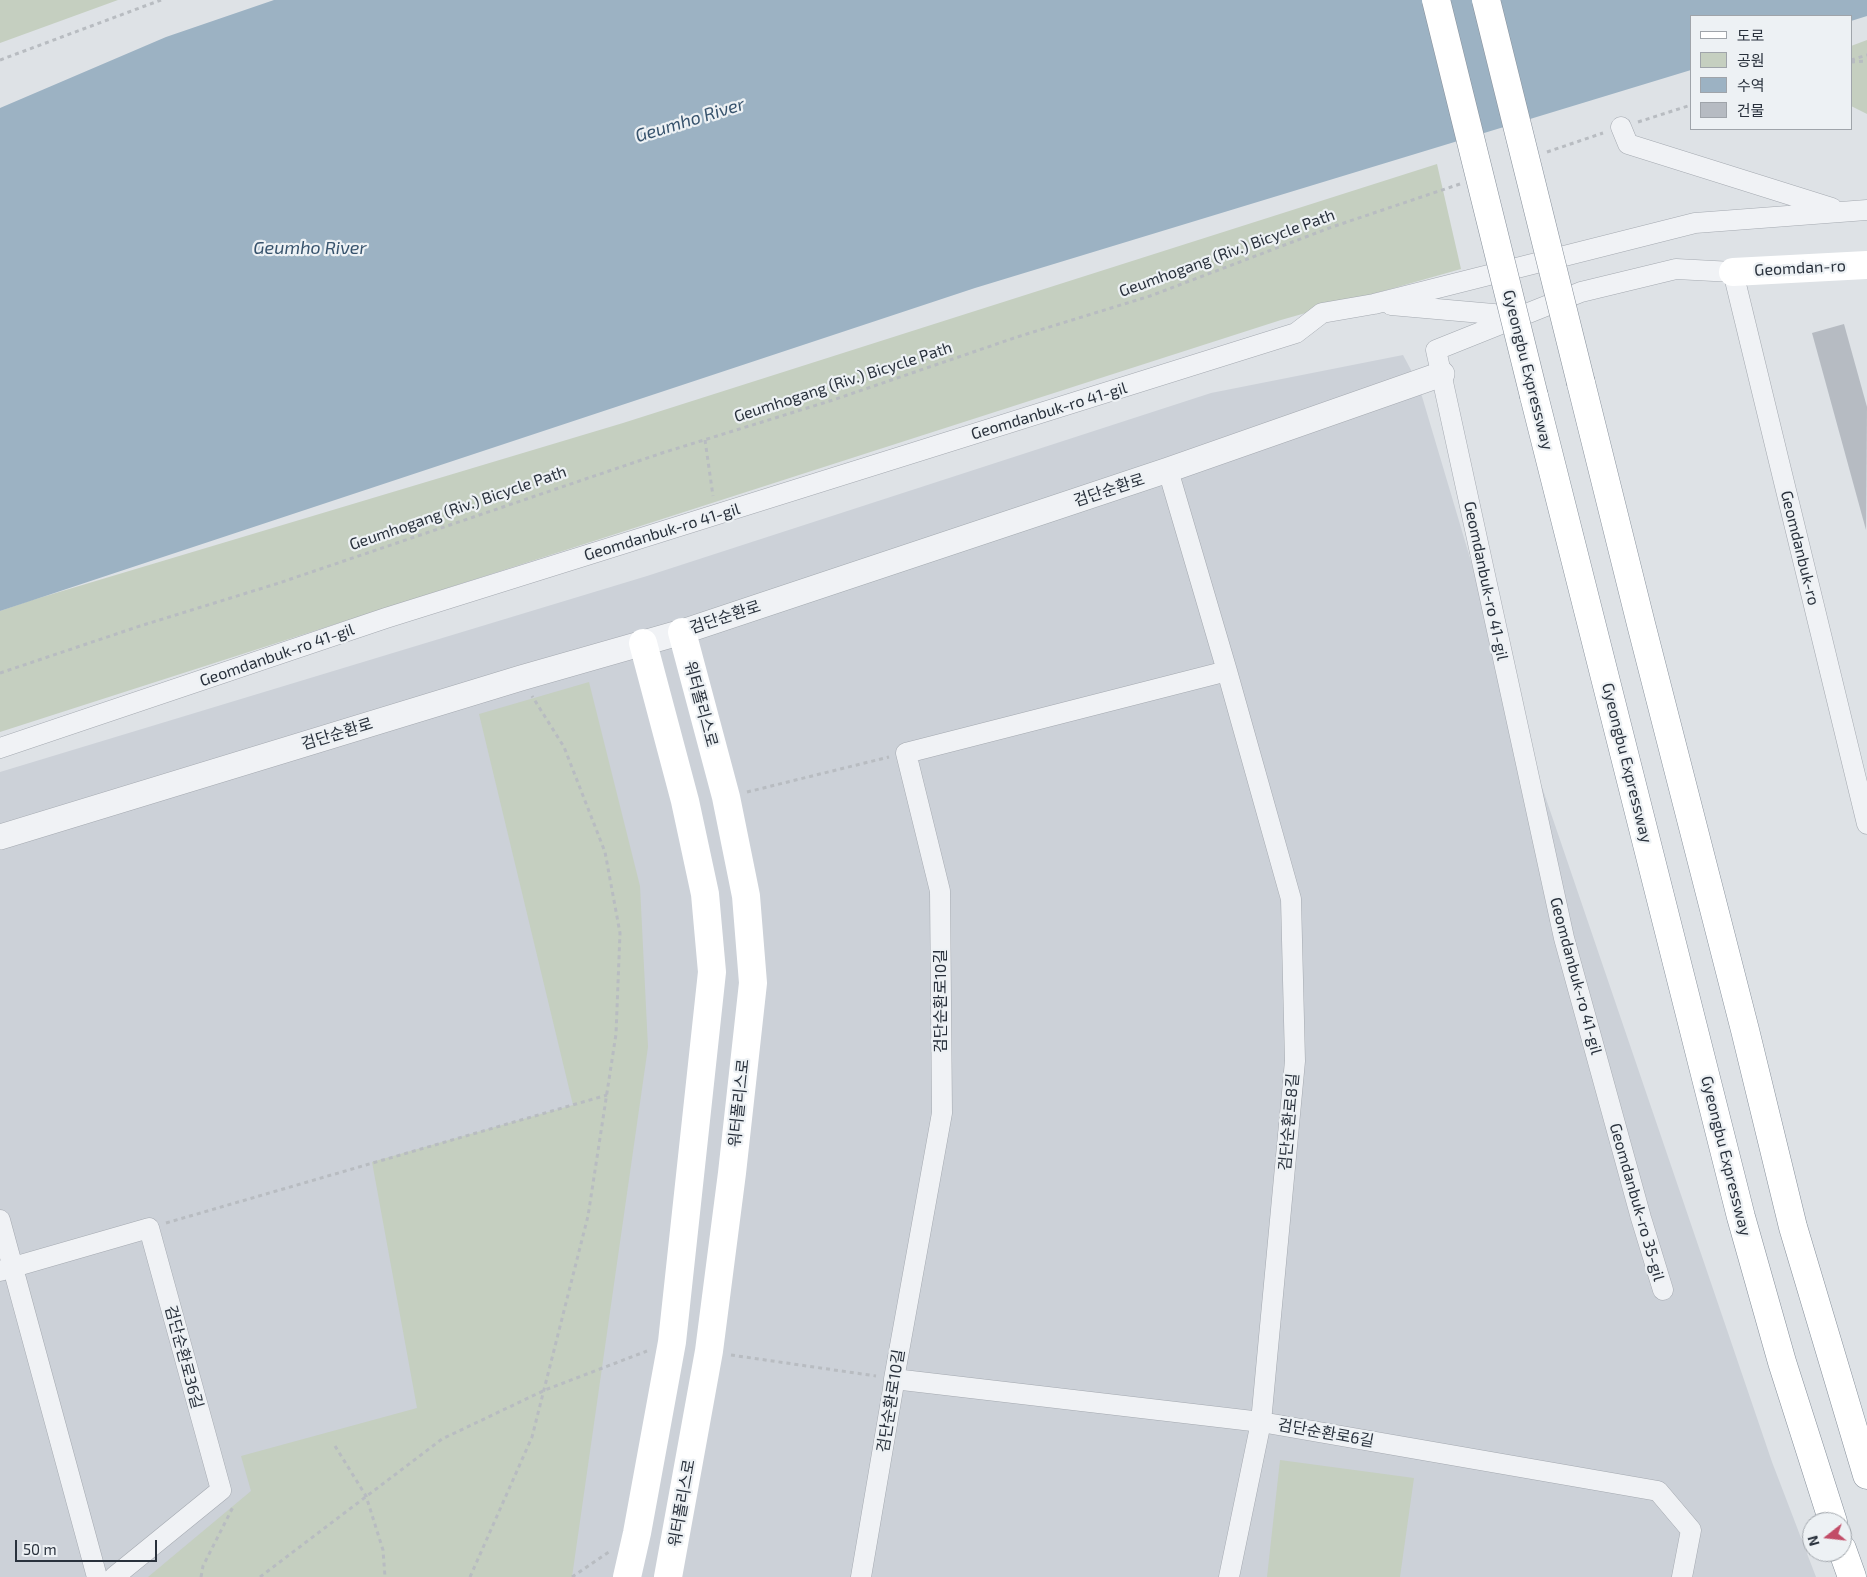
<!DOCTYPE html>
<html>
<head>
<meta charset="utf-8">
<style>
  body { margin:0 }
  #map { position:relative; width:1867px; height:1577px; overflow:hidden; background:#dee2e6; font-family:"Exo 2","Noto Sans KR",sans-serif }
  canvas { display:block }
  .legend { position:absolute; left:1690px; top:15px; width:162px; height:115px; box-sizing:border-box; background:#edf1f4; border:1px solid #9fa4aa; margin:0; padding:6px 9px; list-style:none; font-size:15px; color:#29313c }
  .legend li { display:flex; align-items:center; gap:10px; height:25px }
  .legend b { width:25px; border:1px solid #9fa4aa }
  .north { position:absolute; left:1802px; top:1512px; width:50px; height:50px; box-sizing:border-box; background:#edf1f4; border:1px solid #9fa4aa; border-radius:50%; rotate:254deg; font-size:14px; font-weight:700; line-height:20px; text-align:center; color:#29313c }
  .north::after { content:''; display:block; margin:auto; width:18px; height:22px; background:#c24c67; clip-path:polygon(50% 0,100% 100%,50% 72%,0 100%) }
  .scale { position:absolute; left:15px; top:1540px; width:142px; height:22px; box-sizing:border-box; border:2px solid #29313c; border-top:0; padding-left:6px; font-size:15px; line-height:18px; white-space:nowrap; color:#29313c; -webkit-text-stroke:4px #edf1f4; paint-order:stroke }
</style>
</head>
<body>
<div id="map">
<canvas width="1867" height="1577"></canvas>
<ul class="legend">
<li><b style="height:6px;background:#fff"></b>도로</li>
<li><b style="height:14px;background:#c5cfc0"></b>공원</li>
<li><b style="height:14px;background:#9cb2c3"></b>수역</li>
<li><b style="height:14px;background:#b6bbc2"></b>건물</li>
</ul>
<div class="north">N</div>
<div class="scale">50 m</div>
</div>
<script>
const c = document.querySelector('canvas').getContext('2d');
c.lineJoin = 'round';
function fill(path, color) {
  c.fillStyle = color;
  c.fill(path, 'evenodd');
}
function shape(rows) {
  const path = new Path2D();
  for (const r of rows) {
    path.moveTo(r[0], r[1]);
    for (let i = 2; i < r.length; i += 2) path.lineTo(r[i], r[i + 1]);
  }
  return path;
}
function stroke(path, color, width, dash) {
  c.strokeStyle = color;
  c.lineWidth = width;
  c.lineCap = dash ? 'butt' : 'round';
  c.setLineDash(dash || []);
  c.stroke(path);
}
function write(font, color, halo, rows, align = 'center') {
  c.font = font + ' "Exo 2","Noto Sans KR",sans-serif';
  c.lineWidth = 4.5;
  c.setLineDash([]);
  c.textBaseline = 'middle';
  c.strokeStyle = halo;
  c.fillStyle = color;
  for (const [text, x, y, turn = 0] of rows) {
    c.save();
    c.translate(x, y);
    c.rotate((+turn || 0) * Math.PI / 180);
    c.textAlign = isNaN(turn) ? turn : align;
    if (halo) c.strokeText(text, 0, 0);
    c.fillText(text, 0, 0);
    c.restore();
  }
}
fill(shape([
  [1403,355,1418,383,1511,696,1772,1462,1816,1577,0,1577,0,772,647,576,1211,393]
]), '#ccd1d8');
fill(shape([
  [0,0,118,0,0,43],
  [1867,40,1867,114,1851,106,1851,46],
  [1437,164,1461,269,1281,320,0,732,0,611,29,601,623,423],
  [589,682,640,886,648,1047,572,1577,148,1577,251,1491,241,1456,417,1408,372,1162,573,1105,479,714],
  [1280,1460,1414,1478,1400,1577,1267,1577]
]), '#c5cfc0');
fill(shape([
  [274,0,1867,0,1867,16,1851,21,1851,16,1691,16,1691,70,975,288,0,611,0,108,166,37]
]), '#9cb2c3');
fill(shape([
  [1844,324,1867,407,1866,530,1812,333]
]), '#b6bbc2');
const minor = shape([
  [1621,127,1628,144,1832,208],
  [1391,305,1516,316],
  [1168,470,1227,671,1291,899,1295,1061,1261,1422,1229,1577],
  [0,748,386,618,1296,333,1322,313,1374,304,1695,223,1867,210],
  [0,1220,97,1577],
  [0,1271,149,1228,221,1490,114,1577],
  [1663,1290,1641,1218,1564,938,1436,350,1581,292,1676,269,1733,272,1867,824],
  [894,1379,1261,1422,1658,1491,1691,1530,1682,1577],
  [861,1577,893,1389,894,1379,942,1113,940,891,906,753,1227,671]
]);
const tertiary = shape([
  [0,837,521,678,682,632,1168,470,1442,374]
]);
const motorway = shape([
  [1581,383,1641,624,1745,1030,1793,1227,1867,1475],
  [1534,396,1741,1217,1782,1362,1833,1522],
  [1842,1549,1852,1577]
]);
stroke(minor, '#a4a9b0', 21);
stroke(tertiary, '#a4a9b0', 26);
stroke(motorway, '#87909b', 29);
stroke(shape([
  [0,60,161,0],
  [1851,60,1867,55],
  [1851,62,1867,61],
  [1638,122,1691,105],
  [1547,152,1603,133],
  [705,440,713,496],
  [0,673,140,626,279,583,662,453,833,400,1017,337,1150,296,1332,227,1460,184],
  [747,792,889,757],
  [166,1223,607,1095],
  [731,1355,876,1376],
  [335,1446,366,1496,383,1550,385,1577],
  [201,1577,203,1566,234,1505],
  [260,1577,442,1439,545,1390,647,1351],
  [470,1577,532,1437,588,1216,616,1034,620,933,605,852,564,747,532,696],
  [572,1577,609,1552]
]), '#b8bcc1', 3, [4, 4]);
stroke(minor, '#f0f2f5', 20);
stroke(tertiary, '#f0f2f5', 25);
stroke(shape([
  [1733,272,1867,265],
  [627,1577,637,1533,672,1342,712,972,705,894,685,801,643,643],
  [668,1577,709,1351,732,1173,753,983,746,896,726,797,682,632]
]), '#fff', 28);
stroke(motorway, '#fff', 28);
const motorwayBridge = shape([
  [1436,0,1534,396],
  [1486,0,1581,383]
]);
stroke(motorwayBridge, '#87909b', 29, []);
stroke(motorwayBridge, '#fff', 28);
write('16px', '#29313c', '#edf1f4', [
  ["Geumhogang (Riv.) Bicycle Path",1227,253,-20],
  ["Geomdan-ro",1800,268,-3],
  ["Gyeongbu Expressway",1528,370,76],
  ["Geumhogang (Riv.) Bicycle Path",843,382,-18],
  ["Geomdanbuk-ro 41-gil",1049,411,-17],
  ["검단순환로",1109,490,-18],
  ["Geumhogang (Riv.) Bicycle Path",458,508,-19],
  ["Geomdanbuk-ro 41-gil",662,532,-17],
  ["Geomdanbuk-ro",1800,548,76],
  ["Geomdanbuk-ro 41-gil",1486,581,78],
  ["검단순환로",725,617,-18],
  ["Geomdanbuk-ro 41-gil",277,655,-19],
  ["워터폴리스로",701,704,75],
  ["검단순환로",337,734,-17],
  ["Gyeongbu Expressway",1627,763,76],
  ["Geomdanbuk-ro 41-gil",1576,976,75],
  ["검단순환로10길",941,1001,-90],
  ["워터폴리스로",739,1103,-84],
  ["검단순환로8길",1289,1122,-85],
  ["Gyeongbu Expressway",1726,1156,76],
  ["Geomdanbuk-ro 35-gil",1637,1202,74],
  ["검단순환로36길",184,1357,75],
  ["검단순환로10길",891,1401,-81],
  ["검단순환로6길",1326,1433,10],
  ["워터폴리스로",682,1503,-80]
]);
write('italic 18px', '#36526c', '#edf1f4', [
  ["Geumho River",690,120,-17],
  ["Geumho River",310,248]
]);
</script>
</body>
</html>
